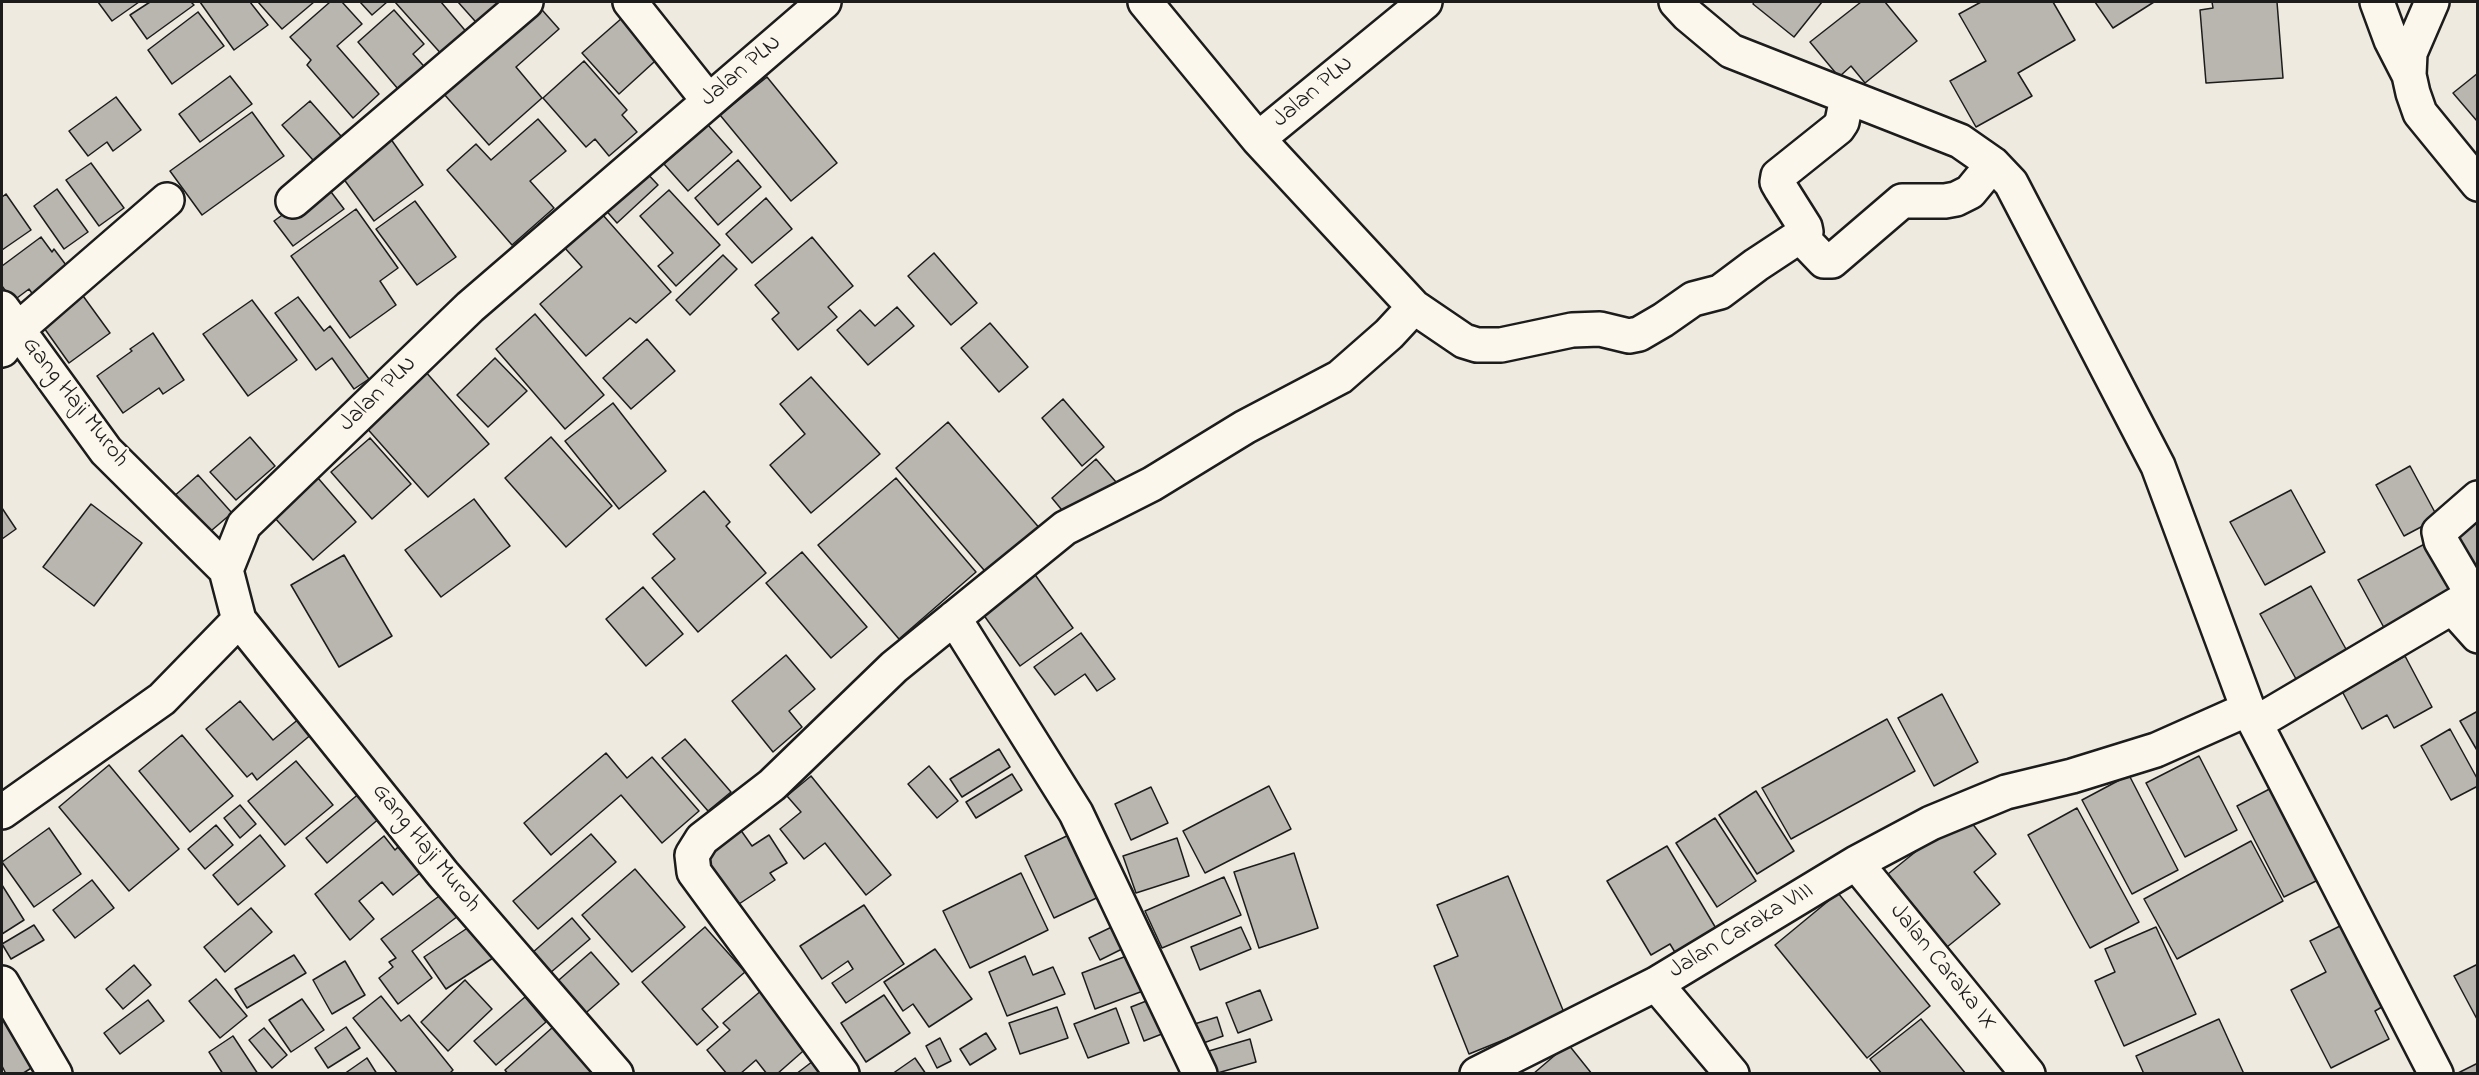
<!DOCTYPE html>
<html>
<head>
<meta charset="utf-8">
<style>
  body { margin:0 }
  #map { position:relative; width:2479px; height:1075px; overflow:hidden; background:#eeeadf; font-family:"Indie Flower",sans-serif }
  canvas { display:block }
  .frame { position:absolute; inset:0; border:3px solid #1c1c1c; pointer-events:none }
</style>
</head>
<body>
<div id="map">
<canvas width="2479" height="1075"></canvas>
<div class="frame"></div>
</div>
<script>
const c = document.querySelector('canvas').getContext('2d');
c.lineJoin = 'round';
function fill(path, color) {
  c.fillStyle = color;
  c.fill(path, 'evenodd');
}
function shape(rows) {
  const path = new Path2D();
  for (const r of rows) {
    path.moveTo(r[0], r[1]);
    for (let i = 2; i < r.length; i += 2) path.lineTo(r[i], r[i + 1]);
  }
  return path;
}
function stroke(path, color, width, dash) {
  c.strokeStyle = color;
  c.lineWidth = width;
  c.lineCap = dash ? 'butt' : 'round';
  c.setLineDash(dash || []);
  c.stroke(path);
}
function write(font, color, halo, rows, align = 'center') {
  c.font = font + ' "Indie Flower",sans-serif';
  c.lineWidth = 4.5;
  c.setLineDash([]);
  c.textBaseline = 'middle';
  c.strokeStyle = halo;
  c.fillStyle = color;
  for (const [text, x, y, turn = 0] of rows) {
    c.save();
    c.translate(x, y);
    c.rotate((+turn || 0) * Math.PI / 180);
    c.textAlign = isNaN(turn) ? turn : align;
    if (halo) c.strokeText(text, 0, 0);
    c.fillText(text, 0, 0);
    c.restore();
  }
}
const building = shape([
  [98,2,139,2,112,21,98,2],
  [150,2,191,2,194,5,147,39,130,15,150,2],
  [200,2,250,2,268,25,234,50,200,2],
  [258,2,314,2,282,29,258,2],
  [330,2,342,2,362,24,337,46,379,94,353,118,307,65,311,60,290,37,330,2],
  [360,2,387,2,372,15,360,2],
  [395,2,441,2,469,35,444,57,395,2],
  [458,2,515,2,483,30,458,2],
  [535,2,559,29,516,67,542,98,489,145,436,85,535,2],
  [1754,2,1822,2,1794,37,1753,4,1754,2],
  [1861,2,1885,2,1917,41,1865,83,1851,66,1839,77,1810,42,1861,2],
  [1981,2,2053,2,2075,40,2018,73,2032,96,1976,127,1950,81,1986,61,1959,14,1981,2],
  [2095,2,2154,2,2113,28,2095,2],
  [2212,2,2277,2,2283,78,2206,83,2200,10,2213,8,2212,2],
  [394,10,424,44,413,54,430,73,404,96,358,42,394,10],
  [630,11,665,52,619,94,582,53,630,11],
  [198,12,224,46,172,84,148,50,198,12],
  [584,61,627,110,622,115,637,132,609,156,595,139,586,147,543,98,584,61],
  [2478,73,2478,120,2477,121,2453,93,2478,73],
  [230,76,252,104,200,142,179,114,230,76],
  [767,77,837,163,791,201,720,115,767,77],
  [116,97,141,130,113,151,107,142,88,156,69,131,116,97],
  [310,101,348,144,320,168,282,125,310,101],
  [252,112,284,156,202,215,170,171,252,112],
  [538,119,566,151,530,181,554,208,512,245,447,170,476,144,491,160,538,119],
  [708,125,732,152,688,191,664,164,708,125],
  [388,135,423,185,374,221,338,171,388,135],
  [738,160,761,187,718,225,695,198,738,160],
  [91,163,124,208,99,226,66,180,91,163],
  [644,170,658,185,617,223,603,207,644,170],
  [325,184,344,209,293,246,274,221,325,184],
  [57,189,88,232,64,249,34,206,57,189],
  [669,190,720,245,676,286,658,266,673,253,640,216,669,190],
  [6,194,31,230,2,250,2,197,6,194],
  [766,198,792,229,752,263,726,234,766,198],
  [415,201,456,257,417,285,376,229,415,201],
  [356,209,398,268,380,281,396,305,350,338,291,256,356,209],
  [602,214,671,292,636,323,630,318,586,356,540,304,582,267,564,247,602,214],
  [41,237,52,252,54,249,72,273,36,299,29,289,13,301,2,286,2,266,41,237],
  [812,237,853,286,828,307,837,317,798,350,772,319,779,313,755,285,812,237],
  [934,253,977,303,951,325,908,276,934,253],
  [723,255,737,269,690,315,676,300,723,255],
  [78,289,110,333,69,363,37,318,78,289],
  [298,297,324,331,330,326,369,379,354,389,332,358,316,370,275,313,298,297],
  [252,300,297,360,248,396,203,334,252,300],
  [897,307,914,326,868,365,837,330,860,310,875,326,897,307],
  [535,314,604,395,565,429,496,349,535,314],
  [990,323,1028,367,999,392,961,348,990,323],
  [153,333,184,380,163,394,159,388,123,413,97,376,132,351,130,349,153,333],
  [647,339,675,371,631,409,603,378,647,339],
  [495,358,527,391,488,427,457,395,495,358],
  [425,371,489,444,428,497,364,425,425,371],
  [811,377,880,454,811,513,770,465,805,434,780,404,811,377],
  [1063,399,1104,447,1082,466,1042,418,1063,399],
  [613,403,666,471,619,509,565,441,613,403],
  [948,422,1042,531,990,577,896,468,948,422],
  [250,437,275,466,236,500,210,472,250,437],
  [551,437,612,506,566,547,505,478,551,437],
  [370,438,411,484,372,519,331,472,370,438],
  [1096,459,1116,482,1071,521,1052,498,1096,459],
  [2410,466,2438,518,2404,536,2376,485,2410,466],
  [198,475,232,513,205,536,172,498,198,475],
  [318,478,356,522,313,560,274,517,318,478],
  [896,478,976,572,899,639,818,545,896,478],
  [2291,490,2325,552,2265,585,2230,522,2291,490],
  [704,491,730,522,726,526,766,573,698,632,652,578,675,559,653,534,704,491],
  [474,499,510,546,441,597,405,550,474,499],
  [91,504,142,543,94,606,43,567,91,504],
  [2,508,16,529,2,539,2,508],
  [2478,518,2478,593,2445,536,2478,518],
  [2432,540,2462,594,2388,635,2358,580,2432,540],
  [802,552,867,627,831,658,766,583,802,552],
  [344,555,392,636,339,667,291,585,344,555],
  [1031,569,1073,628,1020,666,978,607,1031,569],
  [2311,586,2352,660,2301,688,2260,614,2311,586],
  [643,587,683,634,646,666,606,619,643,587],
  [1081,633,1115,679,1097,691,1085,674,1055,695,1034,667,1081,633],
  [786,655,815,689,789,711,802,727,773,752,732,701,786,655],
  [2405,656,2432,707,2394,728,2387,715,2362,729,2342,691,2405,656],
  [1942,694,1978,762,1934,786,1898,718,1942,694],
  [240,701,273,740,300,718,313,733,257,780,252,773,247,777,206,729,240,701],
  [2478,711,2478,752,2460,721,2478,711],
  [1887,719,1915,771,1791,839,1762,788,1887,719],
  [2450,729,2478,780,2478,786,2451,800,2421,746,2450,729],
  [182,735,233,796,190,832,139,771,182,735],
  [685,739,731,792,708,811,662,758,685,739],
  [999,749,1010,767,962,797,950,779,999,749],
  [606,753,627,778,652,757,699,811,662,843,621,795,551,855,524,823,606,753],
  [2199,756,2237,830,2185,857,2146,783,2199,756],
  [296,761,333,805,285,845,248,801,296,761],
  [109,765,179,849,129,891,59,807,109,765],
  [929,766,958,801,937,818,908,784,929,766],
  [1012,774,1022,790,976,818,966,802,1012,774],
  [2129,775,2178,870,2132,894,2082,800,2129,775],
  [811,776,891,875,866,895,825,843,804,859,780,829,801,812,787,796,811,776],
  [2281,783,2328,875,2284,897,2237,806,2281,783],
  [1269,786,1291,829,1205,873,1183,831,1269,786],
  [1151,787,1168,823,1131,840,1115,804,1151,787],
  [1756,791,1794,851,1757,874,1719,815,1756,791],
  [361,792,381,817,327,863,306,838,361,792],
  [240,805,256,824,240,838,224,818,240,805],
  [2077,808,2139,922,2090,948,2028,835,2077,808],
  [1715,818,1756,881,1717,907,1676,843,1715,818],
  [1968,818,1996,854,1974,872,2000,904,1947,947,1888,874,1945,828,1949,834,1968,818],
  [216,825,233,845,205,869,188,849,216,825],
  [49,828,81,874,34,907,2,862,49,828],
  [740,829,752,846,769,835,787,863,770,873,775,880,736,906,702,854,740,829],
  [1075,832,1105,894,1054,918,1025,856,1075,832],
  [591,834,616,862,538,929,513,901,591,834],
  [260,835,285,866,238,905,213,875,260,835],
  [384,836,395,850,398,847,420,873,393,895,382,882,359,901,374,919,350,940,315,894,384,836],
  [1177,838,1189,876,1136,893,1123,856,1177,838],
  [2251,841,2283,901,2177,959,2144,899,2251,841],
  [1667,846,1717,930,1676,954,1670,944,1651,955,1607,881,1667,846],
  [1294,853,1318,928,1259,948,1234,872,1294,853],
  [635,869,685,927,632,972,582,915,635,869],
  [1021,873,1048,930,970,968,943,911,1021,873],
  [1508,876,1565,1015,1469,1054,1434,966,1458,956,1437,905,1508,876],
  [1224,877,1241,915,1162,948,1145,911,1224,877],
  [92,880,114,908,75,938,53,910,92,880],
  [2,885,24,920,2,934,2,885],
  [446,891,462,913,412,951,432,978,398,1004,379,978,393,967,389,962,396,958,381,939,446,891],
  [1838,893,1930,1006,1867,1058,1775,945,1838,893],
  [864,905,904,964,846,1003,832,983,853,969,848,961,822,979,800,946,864,905],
  [251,908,272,932,225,972,204,947,251,908],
  [572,918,590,939,550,973,532,953,572,918],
  [2354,919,2394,1000,2375,1011,2389,1039,2331,1068,2291,990,2326,972,2310,941,2354,919],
  [478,921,499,954,446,989,424,957,478,921],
  [1122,922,1132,944,1100,960,1089,938,1122,922],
  [34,925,44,940,11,959,2,944,34,925],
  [705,927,745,972,702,1009,718,1027,697,1045,642,982,705,927],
  [1241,927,1251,949,1200,970,1191,947,1241,927],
  [2156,927,2196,1014,2124,1046,2095,981,2115,972,2105,949,2156,927],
  [935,949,972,999,929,1027,913,1004,903,1011,884,982,935,949],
  [591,952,619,984,580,1018,552,986,591,952],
  [1137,952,1151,988,1095,1009,1082,973,1137,952],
  [294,955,306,973,247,1008,235,989,294,955],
  [1025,956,1033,975,1053,967,1065,994,1007,1016,989,972,1025,956],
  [345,961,365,995,332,1014,313,980,345,961],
  [2478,964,2478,1021,2454,976,2478,964],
  [134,965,151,985,123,1009,106,989,134,965],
  [216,979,247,1016,220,1038,189,1001,216,979],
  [465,980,492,1009,448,1051,421,1022,465,980],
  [762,990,810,1045,777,1074,767,1074,756,1060,740,1074,727,1074,707,1050,730,1030,723,1023,762,990],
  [1260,990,1272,1020,1238,1033,1226,1003,1260,990],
  [884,995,910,1033,866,1062,841,1023,884,995],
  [381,996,401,1021,409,1015,453,1070,449,1074,398,1074,353,1018,381,996],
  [525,997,546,1022,496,1065,474,1041,525,997],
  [1154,998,1167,1032,1144,1041,1131,1007,1154,998],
  [302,999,324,1030,291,1052,269,1020,302,999],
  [148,1000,164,1021,120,1054,104,1033,148,1000],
  [1057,1007,1068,1038,1020,1054,1009,1023,1057,1007],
  [1116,1008,1129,1043,1088,1058,1074,1024,1116,1008],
  [2,1013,39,1063,22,1074,6,1074,2,1066,2,1013],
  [1217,1017,1223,1036,1195,1046,1188,1026,1217,1017],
  [1921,1019,1966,1074,1882,1074,1870,1059,1921,1019],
  [2219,1019,2244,1074,2144,1074,2136,1056,2219,1019],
  [346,1027,360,1048,328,1068,315,1048,346,1027],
  [553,1027,574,1050,581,1044,607,1074,508,1074,505,1070,553,1027],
  [264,1028,287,1055,272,1068,249,1040,264,1028],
  [986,1033,996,1049,970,1065,960,1049,986,1033],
  [233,1036,258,1074,223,1074,209,1052,233,1036],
  [940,1038,951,1061,937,1068,926,1046,940,1038],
  [1250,1039,1256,1062,1214,1074,1202,1053,1250,1039],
  [1568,1044,1592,1074,1533,1074,1568,1044],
  [367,1058,377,1074,344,1074,367,1058],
  [817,1058,827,1074,796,1074,817,1058],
  [915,1058,926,1074,892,1074,915,1058],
  [2478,1063,2478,1074,2456,1074,2478,1063]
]);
fill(building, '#b9b6af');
stroke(building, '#1c1c1c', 1.5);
const minor = shape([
  [630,2,708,100],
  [1676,2,1688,15,1731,51,1960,141,1993,164,2011,183,2158,466,2248,709,2436,1074],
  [2377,2,2391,40,2409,75],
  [2432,2,2410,53,2409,75,2413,93,2420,113,2478,184],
  [1258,139,1425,2],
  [293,201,526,2],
  [1801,237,1824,261,1832,261,1902,201,1945,201,1956,199,1970,192,1993,164],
  [1414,307,1464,341,1477,345,1501,345,1572,330,1600,329,1629,336,1639,334,1663,320,1693,299,1720,292,1756,265,1806,232,1805,227,1781,189,1777,182,1778,176,1838,128,1842,122,1847,97],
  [2,308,106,451,226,570],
  [2,350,17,330,167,200],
  [2453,608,2478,636],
  [954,618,1076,813,1200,1074],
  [239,620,443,874,616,1074],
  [2256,723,2466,599,2468,587,2441,541,2439,532,2478,498],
  [2,812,162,699,239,620,226,570,244,525,470,307,824,2],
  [1856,863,2028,1074],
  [2,983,55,1074],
  [1656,984,1732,1074],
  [842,1074,694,872,692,855,702,839,772,785,894,667,1065,528,1152,484,1245,427,1340,377,1389,334,1414,307,1258,139,1145,2],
  [1477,1074,1656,984,1856,863,1931,823,2006,792,2072,776,2156,750,2248,709]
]);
stroke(minor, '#1c1c1c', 38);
stroke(minor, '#fbf7ec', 33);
write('24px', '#1c1c1c', '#fbf7ec', [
  ["Jalan PLN",742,72,-40],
  ["Jalan PLN",1314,93,-40],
  ["Jalan PLN",379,395,-44],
  ["Gang Haji Muroh",74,403,52],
  ["Gang Haji Muroh",425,849,51],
  ["Jalan Caraka VIII",1742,932,-31],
  ["Jalan Caraka IX",1942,968,51]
]);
</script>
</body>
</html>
